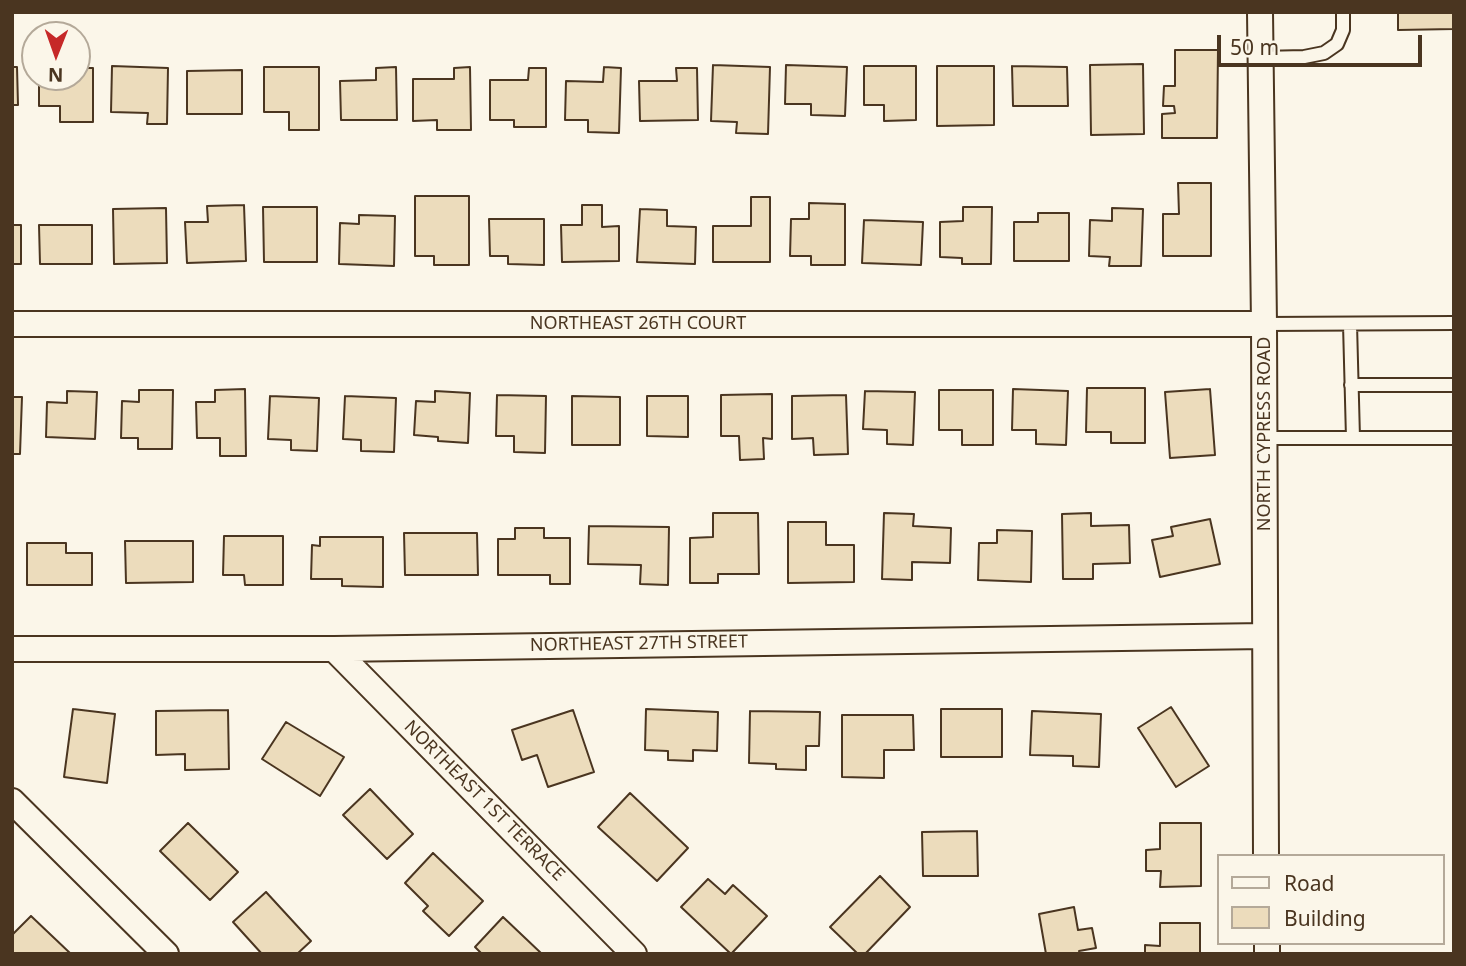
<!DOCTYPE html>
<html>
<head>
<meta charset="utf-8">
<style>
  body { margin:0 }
  #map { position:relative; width:1466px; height:966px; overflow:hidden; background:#fbf6e9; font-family:"Noto Sans",sans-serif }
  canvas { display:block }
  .frame { position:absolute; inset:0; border:14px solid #4a3520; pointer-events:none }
  .legend { position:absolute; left:1217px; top:854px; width:228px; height:91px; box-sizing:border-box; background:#fbf6e9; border:2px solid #b4a999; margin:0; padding:9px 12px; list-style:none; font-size:21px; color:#4a3520 }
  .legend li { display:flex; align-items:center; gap:14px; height:35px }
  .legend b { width:35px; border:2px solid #b4a999 }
  .north { position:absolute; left:21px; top:21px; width:70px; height:70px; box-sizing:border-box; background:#fbf6e9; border:2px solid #b4a999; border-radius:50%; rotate:181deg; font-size:19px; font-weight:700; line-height:28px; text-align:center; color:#4a3520 }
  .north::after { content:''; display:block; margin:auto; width:24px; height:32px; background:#c62828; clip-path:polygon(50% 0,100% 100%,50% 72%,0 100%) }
  .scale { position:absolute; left:1217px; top:35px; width:205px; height:32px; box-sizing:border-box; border:4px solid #4a3520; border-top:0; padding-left:9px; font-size:21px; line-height:24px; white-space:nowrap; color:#4a3520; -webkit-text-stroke:5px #fbf6e9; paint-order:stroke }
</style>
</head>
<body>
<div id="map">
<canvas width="1466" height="966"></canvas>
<div class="frame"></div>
<ul class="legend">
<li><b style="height:9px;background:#fbf6e9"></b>Road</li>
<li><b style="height:19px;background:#ecdcbc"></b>Building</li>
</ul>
<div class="north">N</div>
<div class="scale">50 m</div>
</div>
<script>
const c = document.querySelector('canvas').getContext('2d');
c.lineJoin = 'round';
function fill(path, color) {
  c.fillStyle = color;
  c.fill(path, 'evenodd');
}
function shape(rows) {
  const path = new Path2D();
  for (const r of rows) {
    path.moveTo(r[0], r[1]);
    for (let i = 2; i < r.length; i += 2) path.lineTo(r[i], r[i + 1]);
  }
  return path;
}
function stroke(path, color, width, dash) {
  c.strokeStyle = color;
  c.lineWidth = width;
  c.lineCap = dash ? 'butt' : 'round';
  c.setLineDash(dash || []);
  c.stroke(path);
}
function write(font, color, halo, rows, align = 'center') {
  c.font = font + ' "Noto Sans",sans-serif';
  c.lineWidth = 5;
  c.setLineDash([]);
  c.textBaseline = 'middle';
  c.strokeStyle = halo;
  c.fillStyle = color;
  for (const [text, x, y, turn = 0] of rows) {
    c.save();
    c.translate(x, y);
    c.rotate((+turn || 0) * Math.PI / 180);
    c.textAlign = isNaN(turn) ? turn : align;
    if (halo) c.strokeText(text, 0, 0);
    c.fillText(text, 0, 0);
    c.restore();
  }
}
const building = shape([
  [1398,12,1454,12,1454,29,1398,30,1398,12],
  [1175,50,1218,50,1217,138,1162,138,1162,114,1175,113,1174,106,1163,106,1164,86,1175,86,1175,50],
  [1143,64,1144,134,1091,135,1090,65,1143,64],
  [713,65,770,67,768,134,736,133,737,122,711,121,713,65],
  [786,65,847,67,845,116,811,115,811,104,785,104,786,65],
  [112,66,168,68,167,124,147,124,148,113,111,112,112,66],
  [864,66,916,66,916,120,884,121,884,105,864,105,864,66],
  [937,66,994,66,994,125,937,126,937,66],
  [1012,66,1067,67,1068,106,1013,106,1012,66],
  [12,67,17,67,18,105,12,105,12,67],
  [264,67,319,67,319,130,289,130,289,112,264,112,264,67],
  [396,67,397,120,341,120,340,81,376,80,376,68,396,67],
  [470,67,471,130,437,130,437,120,413,121,413,79,454,79,454,68,470,67],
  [604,67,621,68,619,133,588,132,588,120,565,120,566,81,603,82,604,67],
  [77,68,93,68,93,122,60,122,60,106,39,106,39,77,77,77,77,68],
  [529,68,546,68,546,127,514,127,514,120,490,120,490,80,528,80,529,68],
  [676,68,697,68,698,120,640,121,639,81,677,81,676,68],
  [242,70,242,114,187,114,187,71,242,70],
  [1178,183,1211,183,1211,256,1163,256,1163,214,1179,214,1178,183],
  [415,196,469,196,469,265,434,265,434,256,415,256,415,196],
  [751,197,770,197,770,262,713,262,713,226,751,226,751,197],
  [809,203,845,204,845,265,811,265,811,256,790,256,791,219,809,219,809,203],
  [244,205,246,261,187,263,185,222,208,222,207,206,244,205],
  [582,205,602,205,602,227,619,226,619,261,562,262,561,225,582,225,582,205],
  [263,207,317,207,317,262,264,262,263,207],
  [963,207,992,207,991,264,962,264,962,258,940,257,940,222,963,221,963,207],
  [166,208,167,263,114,264,113,209,166,208],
  [1112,208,1143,209,1141,266,1109,266,1110,257,1089,256,1090,220,1112,221,1112,208],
  [640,209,667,210,667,226,696,227,695,264,637,262,640,209],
  [1038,213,1069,213,1069,261,1014,261,1014,222,1038,222,1038,213],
  [359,215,395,216,394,266,339,264,340,223,359,224,359,215],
  [489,219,544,219,544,265,508,264,508,256,490,256,489,219],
  [864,220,923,222,921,265,862,263,864,220],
  [12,225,21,225,21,264,12,264,12,225],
  [39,225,92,225,92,264,40,264,39,225],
  [1087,388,1145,388,1145,443,1111,443,1111,432,1086,432,1087,388],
  [245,389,246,456,220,456,220,438,197,438,196,402,215,402,215,390,245,389],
  [1013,389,1068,391,1066,445,1036,444,1036,430,1012,430,1013,389],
  [1210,389,1215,455,1170,458,1165,392,1210,389],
  [139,390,173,390,172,449,138,449,138,438,121,438,122,401,139,402,139,390],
  [939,390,993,390,993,445,962,445,962,430,939,430,939,390],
  [67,391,97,392,95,439,46,437,47,402,67,403,67,391],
  [435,391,470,393,468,443,438,441,438,437,414,435,416,401,435,402,435,391],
  [865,391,915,392,913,445,887,444,887,430,863,429,865,391],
  [772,394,772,439,763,438,764,459,740,460,739,436,721,436,721,395,772,394],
  [497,395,546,396,545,453,514,452,514,436,496,436,497,395],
  [846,395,848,454,814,455,813,438,792,439,792,396,846,395],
  [270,396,319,398,317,451,291,450,291,440,268,439,270,396],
  [345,396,396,398,394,452,361,451,361,440,343,439,345,396],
  [572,396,620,397,620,445,572,445,572,396],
  [647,396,688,396,688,437,647,436,647,396],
  [12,397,22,397,20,454,12,454,12,397],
  [713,513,758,513,759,574,718,574,718,583,690,583,690,538,713,537,713,513],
  [884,513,914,514,913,526,951,528,950,563,912,562,912,580,882,579,884,513],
  [1091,513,1091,526,1129,525,1130,563,1093,564,1093,579,1063,579,1062,514,1091,513],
  [1210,519,1220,564,1160,577,1152,540,1173,536,1171,527,1210,519],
  [788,522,826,522,826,545,854,545,854,582,788,583,788,522],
  [589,526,669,527,668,585,640,584,641,565,588,564,589,526],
  [515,528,544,528,544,538,570,538,570,584,550,584,550,575,498,575,498,539,515,539,515,528],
  [997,530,1032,531,1031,582,978,580,979,543,997,543,997,530],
  [404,533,477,533,478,575,405,575,404,533],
  [224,536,283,536,283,585,245,585,244,575,223,575,224,536],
  [320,537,383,537,383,587,342,586,342,579,311,579,312,545,320,546,320,537],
  [125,541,193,541,193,582,126,583,125,541],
  [27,543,66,543,66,553,92,553,92,585,27,585,27,543],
  [1171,707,1209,766,1176,787,1138,728,1171,707],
  [73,709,115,714,107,783,64,777,73,709],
  [646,709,718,712,717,751,693,750,693,761,668,760,668,751,645,750,646,709],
  [941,709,1002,709,1002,757,941,757,941,709],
  [228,710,229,769,185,770,185,754,156,755,156,711,228,710],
  [573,710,594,772,548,787,537,755,522,760,512,730,573,710],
  [750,711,820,712,819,746,806,746,806,770,776,769,776,764,749,763,750,711],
  [1032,711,1101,714,1099,767,1073,766,1073,756,1030,755,1032,711],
  [842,715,913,715,914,750,884,750,884,778,842,777,842,715],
  [286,722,344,757,320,796,262,759,286,722],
  [370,789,413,834,387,859,343,815,370,789],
  [630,793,688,848,657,881,598,827,630,793],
  [188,823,238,872,210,900,160,851,188,823],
  [1160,823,1201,823,1201,886,1160,887,1161,871,1146,871,1146,850,1160,849,1160,823],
  [977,831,978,876,923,876,922,832,977,831],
  [433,853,483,901,449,936,423,911,428,906,405,883,433,853],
  [880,876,910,907,865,954,858,954,830,927,880,876],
  [708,879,725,894,733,885,767,916,731,954,681,907,708,879],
  [266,892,311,941,297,954,262,954,233,922,266,892],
  [1074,907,1078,930,1092,928,1096,948,1079,951,1080,954,1046,954,1039,914,1074,907],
  [31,916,71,954,14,954,12,952,12,935,31,916],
  [503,917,542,954,482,954,475,947,503,917],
  [1160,923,1200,923,1200,954,1145,954,1145,945,1160,946,1160,923]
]);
fill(building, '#ecdcbc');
stroke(building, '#4a3520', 2);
const service = shape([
  [1261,58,1304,57,1324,53,1337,44,1343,30,1343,12],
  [1264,324,1454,323],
  [1350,324,1353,438],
  [1351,385,1454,385],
  [1265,438,1454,438]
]);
const minor = shape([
  [1260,12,1264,324,1266,856],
  [12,324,1264,324],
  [12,649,334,649,1265,636],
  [334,649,634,954],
  [12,801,166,954],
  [1267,943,1267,954]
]);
stroke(service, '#4a3520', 16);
stroke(minor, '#4a3520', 28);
stroke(service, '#fbf6e9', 12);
stroke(minor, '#fbf6e9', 24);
write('18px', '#4a3520', '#fbf6e9', [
  ["NORTHEAST 26TH COURT",638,324],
  ["NORTH CYPRESS ROAD",1265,434,-90],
  ["NORTHEAST 27TH STREET",639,644,-1],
  ["NORTHEAST 1ST TERRACE",484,801,45]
]);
</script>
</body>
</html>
